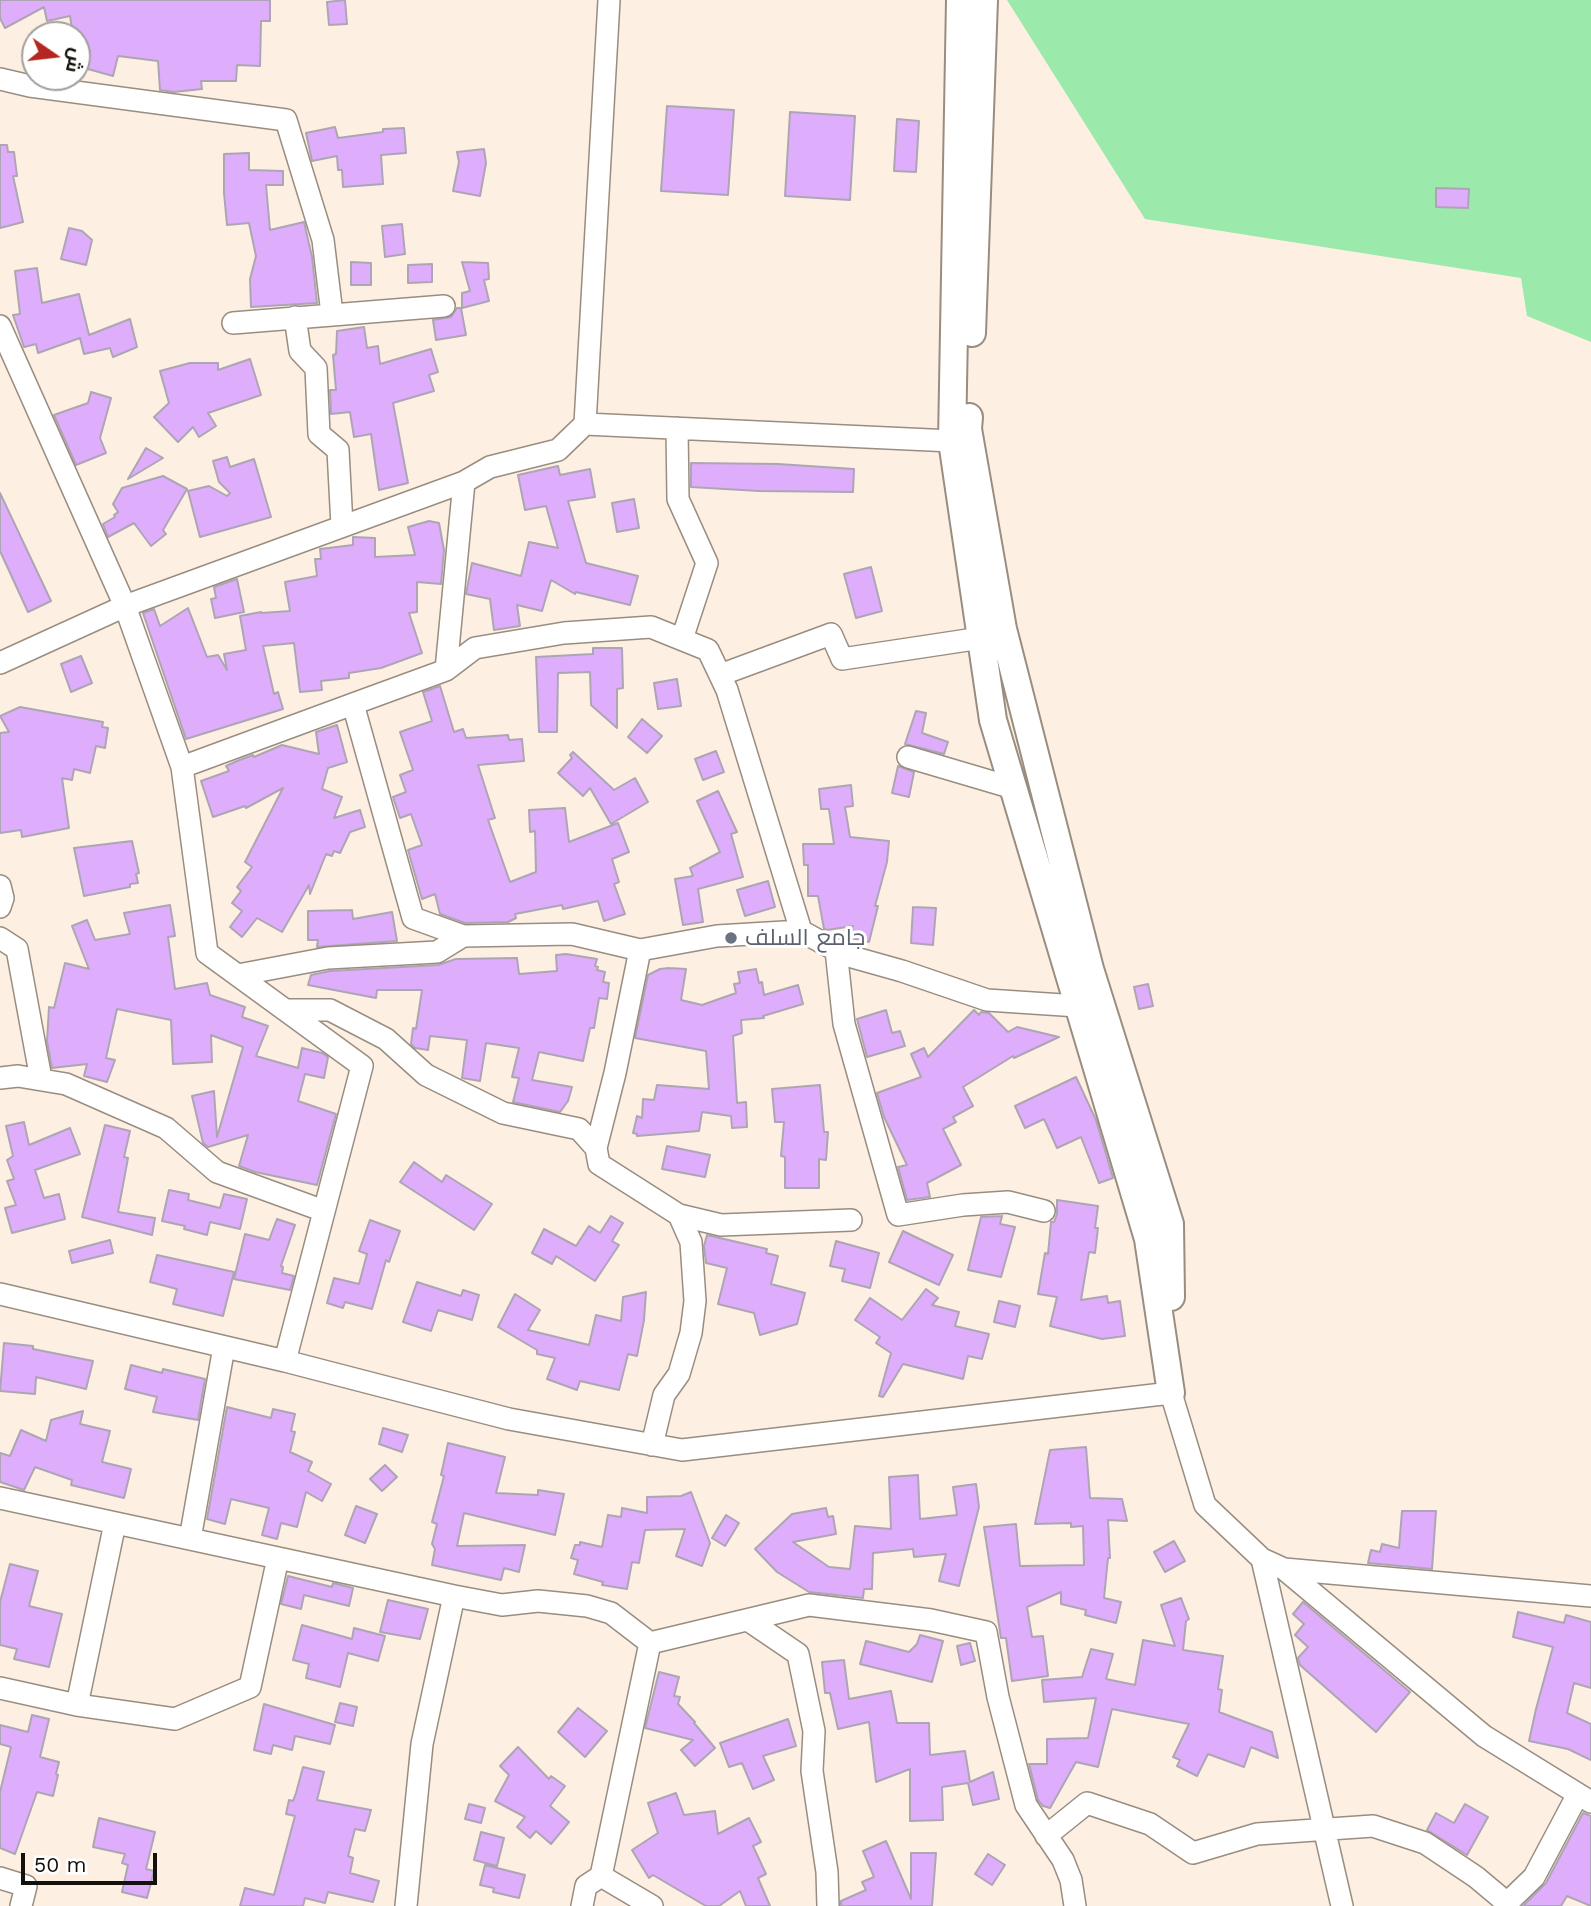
<!DOCTYPE html>
<html>
<head>
<meta charset="utf-8">
<style>
  body { margin:0 }
  #map { position:relative; width:1591px; height:1906px; overflow:hidden; background:#fdf0e2; font-family:"Work Sans",Cairo,sans-serif }
  canvas { display:block }
  .north { position:absolute; left:21px; top:21px; width:70px; height:70px; box-sizing:border-box; background:#fff; border:2px solid #a19f9d; border-radius:50%; rotate:104deg; font-size:19px; font-weight:700; line-height:28px; text-align:center; color:#14100b }
  .north::after { content:''; display:block; margin:auto; width:24px; height:32px; background:#b52620; clip-path:polygon(50% 0,100% 100%,50% 72%,0 100%) }
  .scale { position:absolute; left:21px; top:1853px; width:136px; height:32px; box-sizing:border-box; border:4px solid #14100b; border-top:0; padding-left:9px; font-size:21px; line-height:24px; white-space:nowrap; color:#14100b; -webkit-text-stroke:5px #fff; paint-order:stroke }
</style>
</head>
<body>
<div id="map">
<canvas width="1591" height="1906"></canvas>
<div class="north">ش</div>
<div class="scale">50 m</div>
</div>
<script>
const c = document.querySelector('canvas').getContext('2d');
c.lineJoin = 'round';
function fill(path, color) {
  c.fillStyle = color;
  c.fill(path, 'evenodd');
}
function shape(rows) {
  const path = new Path2D();
  for (const r of rows) {
    path.moveTo(r[0], r[1]);
    for (let i = 2; i < r.length; i += 2) path.lineTo(r[i], r[i + 1]);
  }
  return path;
}
function stroke(path, color, width, dash) {
  c.strokeStyle = color;
  c.lineWidth = width;
  c.lineCap = dash ? 'butt' : 'round';
  c.setLineDash(dash || []);
  c.stroke(path);
}
function write(font, color, halo, rows, align = 'center') {
  c.font = font + ' "Work Sans",Cairo,sans-serif';
  c.lineWidth = 6;
  c.setLineDash([]);
  c.textBaseline = 'middle';
  c.strokeStyle = halo;
  c.fillStyle = color;
  for (const [text, x, y, turn = 0] of rows) {
    c.save();
    c.translate(x, y);
    c.rotate((+turn || 0) * Math.PI / 180);
    c.textAlign = isNaN(turn) ? turn : align;
    if (halo) c.strokeText(text, 0, 0);
    c.fillText(text, 0, 0);
    c.restore();
  }
}
fill(shape([
  [1007,0,1591,0,1591,342,1527,316,1521,278,1145,219]
]), '#9be9ab');
const building = shape([
  [0,0,270,0,270,21,261,21,260,66,237,65,236,81,201,81,202,89,174,92,160,90,158,61,118,56,113,76,77,66,77,35,73,35,70,16,47,21,44,7,5,28,0,18,0,0],
  [345,0,347,24,329,25,327,2,345,0],
  [667,106,734,110,728,195,661,191,667,106],
  [790,112,855,116,850,200,785,196,790,112],
  [897,119,919,121,916,172,894,171,897,119],
  [335,127,338,138,383,132,383,129,404,128,406,153,381,155,383,184,343,187,342,170,338,170,337,156,312,161,306,133,335,127],
  [0,145,7,145,8,152,14,152,17,176,13,176,23,222,0,228,0,145],
  [484,149,486,163,480,196,453,191,459,162,457,152,484,149],
  [249,153,249,170,283,171,283,185,266,185,270,230,304,222,312,257,317,303,251,307,250,279,256,256,249,223,227,225,224,193,224,154,249,153],
  [1436,188,1469,189,1468,208,1436,207,1436,188],
  [402,224,405,254,385,257,382,226,402,224],
  [69,228,82,231,92,240,86,265,61,259,69,228],
  [351,262,371,263,371,285,351,285,351,262],
  [462,262,488,263,489,279,484,280,489,301,462,308,462,293,470,291,462,262],
  [432,264,432,282,408,283,408,265,432,264],
  [37,268,42,303,79,294,89,335,130,319,137,347,113,357,110,348,84,354,80,338,38,353,36,344,24,347,13,315,20,314,15,271,37,268],
  [457,308,461,308,466,335,436,340,433,320,451,317,457,308],
  [364,327,367,348,378,346,380,364,431,349,438,372,429,375,434,391,393,403,408,483,379,490,371,434,354,437,350,412,331,414,331,412,330,390,336,390,333,355,336,354,337,331,364,327],
  [250,359,261,395,208,413,216,426,199,437,193,427,178,442,154,417,169,403,160,371,190,363,218,363,218,370,250,359],
  [91,392,111,398,100,438,106,453,76,465,54,415,88,403,91,392],
  [146,448,163,458,128,479,146,448],
  [227,457,230,467,254,459,271,517,200,537,188,491,209,486,227,496,230,493,219,482,213,461,227,457],
  [691,463,778,464,854,469,853,492,759,491,691,487,691,463],
  [558,466,560,475,590,469,595,497,568,501,586,563,638,576,630,605,576,592,575,594,551,580,542,611,517,605,520,626,494,630,490,599,466,594,472,563,521,576,529,542,558,548,546,506,525,510,518,475,558,466],
  [163,476,187,489,163,530,166,534,151,546,134,523,108,537,103,524,115,517,114,515,118,512,113,504,122,488,163,476],
  [0,493,51,601,28,612,0,551,0,493],
  [634,499,639,528,617,532,612,503,634,499],
  [429,521,439,523,444,550,441,584,417,582,417,612,409,613,422,653,381,668,349,673,349,678,321,681,322,690,300,692,294,643,263,646,274,694,278,692,283,709,186,739,143,613,154,609,160,626,188,608,207,657,218,655,227,670,224,654,246,650,240,616,261,612,261,613,290,611,285,582,317,576,315,559,321,559,320,549,353,545,353,537,375,538,375,557,415,555,408,527,429,521],
  [871,567,882,611,856,618,844,574,871,567],
  [237,579,244,612,215,618,211,599,216,598,214,587,237,579],
  [593,648,622,648,623,688,617,689,617,728,591,705,590,672,558,673,557,732,539,732,536,657,593,654,593,648],
  [81,656,92,683,71,692,61,664,81,656],
  [677,679,681,706,658,709,654,683,677,679],
  [440,686,454,732,463,729,466,738,508,735,509,740,522,739,524,761,478,765,495,818,488,820,510,882,536,872,535,831,530,832,529,810,565,808,569,842,618,823,629,852,612,859,619,882,614,884,625,914,604,921,598,901,563,909,562,905,515,914,516,918,508,922,465,923,440,914,435,894,422,899,408,850,422,845,411,814,400,818,393,797,406,792,400,775,413,770,400,732,432,721,423,692,440,686],
  [20,707,103,722,102,727,108,728,105,748,96,746,90,773,74,769,72,780,62,778,69,828,22,837,21,830,0,833,0,733,9,732,0,716,20,707],
  [916,711,926,713,922,733,948,742,944,754,905,744,916,711],
  [642,719,662,736,647,753,628,737,642,719],
  [337,725,347,762,328,768,322,789,342,797,334,818,360,810,365,827,350,832,340,853,334,851,332,856,326,854,310,894,309,885,282,932,257,918,242,937,230,927,242,911,232,903,241,891,237,887,252,867,245,862,283,788,246,808,245,806,213,817,201,781,229,771,226,766,237,761,253,755,254,757,282,745,319,754,316,732,337,725],
  [716,751,724,772,703,780,695,759,716,751],
  [573,752,614,790,635,778,648,802,611,824,590,788,583,796,558,773,572,758,570,755,573,752],
  [898,766,914,772,909,797,892,793,898,766],
  [851,785,853,806,845,807,850,837,889,841,887,862,875,906,878,906,869,942,850,938,853,926,827,930,824,929,818,896,808,896,808,865,804,865,803,844,834,844,829,809,821,809,819,789,851,785],
  [718,791,737,832,731,834,743,877,698,889,703,922,683,925,675,879,693,876,690,868,720,852,697,801,718,791],
  [132,841,139,873,136,874,138,883,130,884,130,887,84,896,74,848,132,841],
  [768,881,775,907,745,916,737,890,768,881],
  [170,905,175,936,168,937,175,989,207,983,210,995,245,1007,242,1017,268,1026,256,1056,298,1068,302,1048,322,1053,328,1057,324,1078,305,1074,298,1101,336,1114,317,1185,255,1172,239,1166,248,1135,208,1147,203,1143,192,1096,214,1091,217,1137,243,1047,211,1035,212,1062,173,1064,171,1020,117,1009,106,1058,115,1060,107,1082,84,1076,87,1064,52,1068,47,1041,49,1007,54,1008,65,963,89,969,72,926,87,920,95,940,130,934,124,913,170,905],
  [913,907,936,908,933,945,911,943,913,907],
  [352,910,353,919,392,912,397,941,317,947,318,940,308,940,308,911,352,910],
  [566,954,597,959,595,966,598,967,597,970,605,972,603,982,609,983,607,999,599,998,594,1028,590,1028,583,1061,539,1052,532,1080,572,1087,568,1101,560,1112,513,1102,519,1078,512,1077,519,1048,486,1043,480,1081,462,1078,467,1040,430,1036,428,1050,415,1048,411,1044,413,1028,416,1029,422,990,377,990,376,998,308,985,311,975,330,971,438,965,456,959,517,958,519,974,557,971,556,955,566,954],
  [669,968,686,969,681,1000,702,1005,736,993,734,984,740,983,738,972,756,969,759,983,762,982,764,995,798,985,803,1004,763,1016,764,1018,741,1020,742,1033,733,1036,737,1103,746,1102,747,1127,732,1128,731,1116,702,1112,699,1131,637,1136,637,1134,633,1133,637,1116,642,1118,643,1099,654,1100,657,1085,709,1089,706,1051,635,1038,648,975,660,969,669,968],
  [1148,984,1153,1006,1139,1009,1134,987,1148,984],
  [886,1010,892,1033,900,1031,905,1046,867,1057,857,1019,886,1010],
  [974,1010,979,1015,981,1012,989,1013,1008,1032,1017,1027,1059,1037,1014,1058,1013,1056,963,1087,973,1106,953,1117,956,1122,943,1129,961,1165,927,1183,930,1197,907,1200,898,1167,907,1165,884,1117,877,1093,921,1077,911,1054,924,1048,928,1057,974,1010],
  [1076,1077,1096,1120,1113,1178,1099,1183,1081,1137,1057,1148,1044,1119,1025,1128,1015,1106,1076,1077],
  [820,1085,824,1132,828,1132,826,1160,819,1159,819,1188,785,1188,785,1157,781,1156,784,1122,775,1122,772,1089,820,1085],
  [24,1122,29,1145,70,1128,80,1154,35,1170,44,1198,59,1194,65,1219,12,1233,5,1208,16,1205,7,1181,14,1179,7,1160,13,1156,6,1126,24,1122],
  [105,1125,130,1131,124,1157,128,1158,118,1212,155,1218,152,1235,82,1217,105,1125],
  [667,1146,710,1155,705,1177,662,1169,667,1146],
  [414,1162,442,1182,446,1175,492,1204,474,1230,400,1182,414,1162],
  [169,1190,189,1194,188,1200,220,1208,224,1194,247,1199,240,1229,210,1222,207,1235,184,1229,185,1226,162,1221,169,1190],
  [1057,1200,1098,1206,1095,1228,1098,1228,1095,1253,1089,1252,1081,1300,1107,1296,1108,1303,1120,1301,1125,1336,1102,1339,1050,1326,1057,1297,1038,1294,1045,1253,1048,1254,1051,1222,1054,1222,1057,1214,1057,1200],
  [611,1216,623,1223,612,1241,619,1245,595,1281,556,1256,552,1264,532,1253,544,1229,576,1246,589,1226,600,1233,611,1216],
  [1002,1216,1000,1224,1015,1227,1001,1277,968,1270,981,1217,1002,1216],
  [277,1219,295,1225,281,1266,283,1267,282,1273,294,1276,290,1290,234,1279,245,1234,269,1240,277,1219],
  [370,1220,400,1231,389,1262,386,1260,372,1309,345,1302,343,1308,327,1303,334,1278,359,1284,367,1254,359,1251,370,1220],
  [903,1231,953,1255,939,1285,889,1262,903,1231],
  [707,1235,767,1249,766,1253,778,1256,771,1284,805,1293,797,1324,760,1335,754,1313,718,1304,727,1268,706,1263,704,1246,707,1235],
  [110,1240,113,1253,72,1263,69,1251,110,1240],
  [836,1241,879,1253,870,1288,842,1281,845,1269,830,1266,836,1241],
  [157,1255,234,1272,223,1316,173,1304,177,1289,150,1282,157,1255],
  [417,1282,461,1296,463,1290,479,1295,472,1320,438,1310,431,1331,403,1322,417,1282],
  [926,1289,938,1298,932,1305,959,1312,955,1326,989,1334,982,1359,968,1356,963,1379,903,1364,883,1397,879,1396,891,1353,876,1343,880,1337,855,1320,870,1298,902,1320,926,1289],
  [646,1292,644,1320,637,1356,628,1354,619,1390,580,1381,577,1390,547,1379,555,1358,537,1354,537,1350,498,1327,515,1294,540,1310,528,1330,589,1345,596,1315,621,1321,623,1297,646,1292],
  [999,1301,1020,1306,1015,1327,994,1322,999,1301],
  [4,1343,33,1346,33,1349,93,1361,86,1389,36,1377,35,1394,0,1391,4,1343],
  [131,1365,162,1373,163,1369,205,1379,198,1420,153,1412,157,1397,125,1389,131,1365],
  [227,1407,271,1418,273,1409,295,1414,291,1431,295,1432,290,1452,312,1462,308,1471,331,1484,322,1501,306,1492,297,1527,281,1523,277,1539,262,1535,269,1508,231,1499,225,1524,207,1519,227,1407],
  [83,1411,80,1424,110,1431,102,1462,131,1469,124,1498,71,1485,72,1480,35,1467,24,1490,0,1482,0,1453,10,1456,21,1430,46,1441,51,1420,83,1411],
  [383,1428,408,1435,402,1452,379,1444,383,1428],
  [448,1443,505,1457,496,1493,538,1495,538,1490,564,1494,555,1535,464,1513,457,1546,525,1545,519,1572,504,1568,501,1580,432,1565,435,1549,432,1544,437,1524,432,1522,444,1476,441,1475,448,1443],
  [1086,1447,1090,1498,1122,1499,1127,1521,1108,1520,1110,1558,1108,1558,1104,1598,1121,1602,1116,1623,1085,1615,1086,1610,1061,1604,1061,1592,1027,1607,1032,1637,1043,1636,1048,1676,1012,1681,1006,1638,1001,1638,984,1527,1016,1524,1020,1566,1084,1565,1083,1526,1071,1527,1071,1523,1035,1524,1050,1450,1086,1447],
  [385,1465,397,1477,382,1491,370,1479,385,1465],
  [918,1475,920,1519,957,1515,953,1487,976,1484,979,1507,959,1586,939,1581,946,1554,914,1557,913,1549,873,1553,872,1589,864,1589,863,1598,809,1592,777,1572,755,1549,792,1514,826,1508,828,1517,833,1516,836,1534,793,1542,829,1567,850,1569,855,1526,891,1529,889,1477,918,1475],
  [691,1492,710,1543,702,1566,676,1556,685,1529,645,1530,639,1563,632,1562,627,1589,602,1585,603,1582,574,1574,578,1560,571,1558,575,1545,580,1545,580,1542,602,1547,608,1515,621,1517,622,1508,647,1513,647,1497,681,1496,691,1492],
  [356,1506,377,1514,365,1543,345,1535,356,1506],
  [1402,1511,1436,1511,1432,1569,1368,1563,1371,1550,1380,1552,1382,1544,1399,1548,1402,1511],
  [726,1515,739,1523,725,1546,712,1538,726,1515],
  [1174,1541,1185,1561,1165,1572,1154,1552,1174,1541],
  [10,1564,38,1571,29,1606,62,1614,49,1667,14,1659,17,1649,0,1645,0,1602,10,1564],
  [288,1576,332,1587,333,1583,353,1588,349,1606,304,1595,301,1609,281,1604,288,1576],
  [1181,1598,1189,1619,1186,1621,1183,1650,1223,1656,1218,1689,1222,1690,1219,1712,1272,1732,1278,1758,1251,1747,1244,1767,1208,1754,1197,1776,1177,1766,1180,1760,1173,1757,1189,1724,1112,1709,1098,1767,1076,1762,1050,1808,1043,1806,1038,1800,1029,1764,1047,1764,1047,1739,1088,1738,1096,1698,1044,1702,1042,1680,1082,1677,1091,1649,1113,1654,1106,1679,1135,1685,1143,1640,1175,1646,1161,1605,1181,1598],
  [388,1600,428,1609,420,1639,380,1632,388,1600],
  [1303,1602,1410,1692,1376,1732,1300,1665,1298,1658,1308,1647,1295,1635,1304,1624,1293,1614,1303,1602],
  [1518,1612,1564,1623,1566,1615,1591,1622,1591,1688,1574,1683,1567,1713,1591,1724,1591,1760,1568,1749,1529,1741,1536,1709,1553,1647,1513,1637,1518,1612],
  [302,1625,352,1639,354,1628,385,1636,378,1661,348,1653,340,1687,306,1678,309,1664,293,1660,302,1625],
  [920,1635,943,1641,932,1682,860,1664,866,1641,909,1652,917,1644,920,1635],
  [970,1643,975,1661,961,1665,957,1646,970,1643],
  [844,1660,849,1699,891,1691,897,1723,929,1723,930,1755,965,1751,970,1782,993,1772,999,1799,973,1805,968,1783,942,1787,943,1820,910,1821,910,1769,876,1782,869,1722,838,1729,830,1693,825,1693,822,1662,844,1660],
  [659,1672,679,1677,674,1696,680,1697,678,1704,695,1722,694,1723,715,1748,695,1766,681,1750,693,1740,645,1728,659,1672],
  [340,1703,357,1707,353,1726,335,1722,340,1703],
  [264,1704,335,1725,330,1744,295,1736,292,1750,273,1745,271,1754,254,1750,264,1704],
  [578,1708,607,1731,585,1757,558,1732,578,1708],
  [32,1715,49,1719,40,1757,59,1762,56,1774,58,1775,53,1796,37,1792,15,1854,0,1848,0,1792,11,1747,0,1744,0,1725,28,1732,32,1715],
  [788,1719,796,1746,763,1756,774,1780,753,1789,742,1763,729,1767,720,1743,788,1719],
  [518,1747,549,1779,551,1776,565,1786,550,1806,569,1822,551,1844,536,1831,530,1838,517,1827,525,1817,495,1801,509,1775,500,1766,518,1747],
  [303,1767,324,1772,317,1800,371,1810,365,1831,355,1829,348,1856,353,1858,350,1873,379,1881,373,1902,328,1892,325,1903,305,1898,303,1906,240,1906,245,1888,274,1895,295,1816,286,1814,289,1800,293,1801,296,1793,303,1767],
  [676,1793,684,1815,715,1811,718,1834,749,1818,761,1842,753,1846,766,1874,758,1878,770,1906,746,1906,740,1891,719,1906,706,1906,653,1875,649,1878,632,1850,658,1833,648,1803,676,1793],
  [469,1804,485,1808,481,1823,465,1819,469,1804],
  [1465,1804,1488,1817,1467,1855,1427,1830,1436,1813,1454,1823,1465,1804],
  [1583,1813,1591,1816,1591,1906,1567,1896,1561,1906,1523,1906,1546,1883,1583,1813],
  [99,1818,155,1832,146,1869,154,1871,147,1898,122,1892,128,1865,122,1863,125,1854,93,1847,99,1818],
  [481,1832,504,1838,497,1866,474,1860,481,1832],
  [886,1841,911,1899,911,1853,936,1853,932,1906,841,1906,841,1901,866,1890,862,1882,874,1877,863,1851,886,1841],
  [988,1854,1005,1865,992,1885,975,1874,988,1854],
  [485,1865,525,1875,519,1898,493,1892,494,1888,480,1885,485,1865]
]);
fill(building, '#deaefd');
stroke(building, '#aea5b4', 2);
const minor = shape([
  [609,0,585,424,952,441],
  [0,79,30,86,286,120,323,240,332,314],
  [295,317,300,351,316,368,319,434,338,450,342,526],
  [233,323,444,306],
  [0,326,125,606,0,663],
  [677,428,678,499,707,563,682,639],
  [446,670,464,482],
  [720,675,831,634,842,659,981,638],
  [908,757,1013,788],
  [182,767,353,704,446,670,475,648,564,633,651,627,708,650,727,690,801,931,717,936,640,950,572,934,463,936,413,918,353,704],
  [0,886,3,898,0,907],
  [801,931,845,955,902,971,987,1000,1078,1006],
  [0,938,17,949,41,1079],
  [640,950,615,1073,596,1148,599,1164,679,1215,691,1242,695,1301,691,1333,679,1374,664,1395,652,1445],
  [836,950,844,1024,898,1215,963,1205,1008,1202,1044,1211],
  [238,975,328,958,437,952,463,936],
  [285,1010,330,1010,386,1039,426,1075,503,1113,579,1129,596,1148],
  [0,1078,18,1076,66,1084,166,1128,217,1172,324,1211],
  [679,1215,721,1225,851,1220],
  [0,1294,285,1361,362,1066,207,953,182,767,125,606,464,482,490,467,558,450,585,424],
  [285,1361,509,1419,682,1450,1171,1393,1205,1505,1262,1559,1284,1569,1591,1596],
  [0,1498,454,1596,422,1744,406,1906],
  [190,1539,224,1347],
  [1262,1559,1342,1906],
  [1284,1569,1484,1736,1591,1802],
  [454,1596,502,1605,538,1601,587,1606,611,1613,650,1643,809,1605,931,1620,986,1632,998,1697,1026,1805,1063,1860,1071,1880,1075,1906],
  [748,1620,798,1654,814,1731,812,1771,827,1872,828,1906],
  [0,1688,77,1705,175,1719,250,1687,278,1558],
  [77,1705,115,1523],
  [1046,1836,1087,1803,1150,1824,1193,1853,1257,1834,1373,1826,1425,1843,1476,1877,1507,1903],
  [601,1876,650,1643],
  [0,1878,26,1886,21,1906],
  [582,1906,586,1886,601,1876,652,1906],
  [1504,1906,1534,1877,1578,1794]
]);
const major = shape([
  [960,0,952,441,993,720,1148,1239,1171,1393],
  [972,333,984,0],
  [969,417,968,429,1003,629,1090,969,1170,1224,1171,1297]
]);
stroke(minor, '#998d80', 24);
stroke(major, '#998d80', 30);
stroke(minor, '#fff', 21);
stroke(major, '#fff', 26);
for (const [x, y, r, color] of [
  [731,938,7,"#6b7280"]
]) {
  const dot = new Path2D();
  dot.arc(x, y, r, 0, 2 * Math.PI);
  c.fillStyle = color;
  c.fill(dot);
  stroke(dot, '#fff', 2.5);
}
write('23px', '#5b616d', '#fff', [
  ["جامع السلف",745,938]
], 'left');
</script>
</body>
</html>
